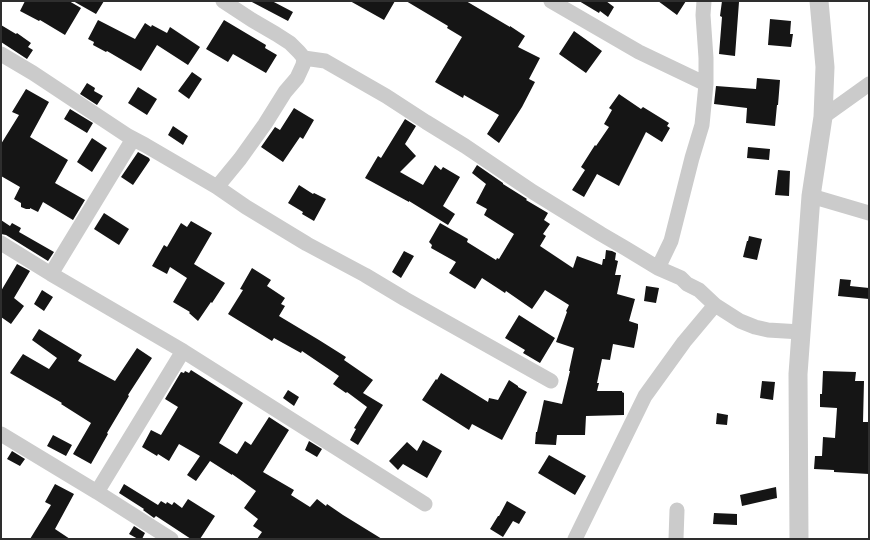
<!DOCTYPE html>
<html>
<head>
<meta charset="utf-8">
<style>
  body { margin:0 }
  #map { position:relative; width:870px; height:540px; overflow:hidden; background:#fff; font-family:Manrope,sans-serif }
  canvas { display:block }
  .frame { position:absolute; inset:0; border:2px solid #2e2e2e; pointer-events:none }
</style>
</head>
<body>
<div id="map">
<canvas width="870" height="540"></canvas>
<div class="frame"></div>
</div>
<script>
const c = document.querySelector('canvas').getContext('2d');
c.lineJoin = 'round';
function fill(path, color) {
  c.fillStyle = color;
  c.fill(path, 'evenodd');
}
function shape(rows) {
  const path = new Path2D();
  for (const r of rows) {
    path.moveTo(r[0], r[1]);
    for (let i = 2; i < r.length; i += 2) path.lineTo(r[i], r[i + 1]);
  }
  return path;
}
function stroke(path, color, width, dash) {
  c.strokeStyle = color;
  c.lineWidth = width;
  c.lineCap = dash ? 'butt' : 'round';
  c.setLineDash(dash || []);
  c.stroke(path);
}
fill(shape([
  [25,1,69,1,81,8,65,35,40,20,39,21,20,11],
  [73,1,104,1,96,14],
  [250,1,272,1,293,12,288,21],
  [350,1,395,1,384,20],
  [406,1,466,1,483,11,510,27,510,26,525,36,518,47,540,58,529,79,535,82,522,107,499,143,487,134,499,115,464,95,463,98,435,82,462,37,447,28,448,26],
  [579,1,606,1,614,7,608,17,600,11,599,13],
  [658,1,686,1,677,15],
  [722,1,739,2,735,56,719,54,722,17,720,16],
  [770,19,791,21,790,34,793,34,791,47,768,45],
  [98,20,135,39,145,23,151,27,152,25,167,33,170,27,200,47,188,65,157,45,141,71,107,51,106,52,93,45,94,42,88,39],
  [224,20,266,45,265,48,277,55,266,73,233,54,228,62,206,49],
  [1,25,16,34,17,33,31,43,28,47,33,50,27,59,1,42],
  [574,31,602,51,586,73,559,54],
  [192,72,202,79,189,99,178,91],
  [757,78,780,80,778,105,777,105,775,126,746,123,747,108,714,104,716,86,756,89],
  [87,83,95,88,94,91,103,96,97,105,80,94],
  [138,87,157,99,147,115,128,103],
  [26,89,49,102,30,137,68,160,55,183,85,200,73,220,43,202,38,212,30,208,30,209,26,209,21,207,21,203,14,199,20,187,1,176,1,144,19,115,12,112],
  [619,94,641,109,643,107,669,123,667,126,670,128,662,142,646,132,619,186,597,174,584,197,572,190,585,170,581,167,595,145,596,146,609,127,604,124,612,110,609,108],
  [294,108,314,120,303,139,300,137,283,162,261,147,275,127,280,130],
  [70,109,93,123,87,133,64,119],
  [405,119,416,126,405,144,416,156,400,172,423,185,435,165,441,170,443,167,460,177,443,206,455,214,448,225,409,201,409,202,365,178,378,156,381,158],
  [173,126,188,136,183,145,168,135],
  [92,138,107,148,92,172,77,162],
  [748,147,770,149,769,160,747,158],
  [138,152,149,158,150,160,133,185,121,177],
  [477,165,503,183,503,184,527,199,526,200,548,213,544,220,550,224,543,234,546,236,540,246,573,268,577,256,602,265,603,259,605,259,606,250,612,251,616,253,615,260,618,261,615,275,621,275,617,294,635,299,629,321,638,324,638,328,634,348,613,344,610,360,602,359,597,383,599,383,597,391,622,391,622,392,624,393,624,415,586,416,585,435,557,435,556,445,535,444,536,432,537,432,544,400,562,404,570,371,569,371,574,348,556,342,567,312,566,311,569,305,545,290,532,309,506,291,505,293,482,278,475,289,449,273,456,262,431,248,432,245,429,242,440,223,468,239,467,242,496,260,497,258,499,259,514,234,484,215,487,209,476,203,486,184,472,173],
  [778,170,790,171,789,196,775,195],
  [299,185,313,194,314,193,326,199,314,221,302,214,303,212,288,203],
  [104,213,129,229,119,245,94,229],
  [1,220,10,226,12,223,21,228,19,232,54,252,48,261,6,235,1,234],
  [191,221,212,233,194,264,225,283,212,303,211,302,198,321,189,313,190,312,173,302,187,278,170,267,167,274,152,266,164,245,167,247,181,223,187,227],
  [749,236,762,239,757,260,743,257,747,241,748,241],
  [404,251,414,256,401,278,392,272],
  [17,264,30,271,14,298,24,306,11,324,1,317,1,291],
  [252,268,271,280,267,286,285,298,281,304,285,306,279,316,319,340,346,357,344,360,373,380,363,393,383,405,358,445,350,440,356,429,354,428,367,407,347,392,346,393,333,384,339,376,302,351,301,353,274,338,272,341,228,314,243,290,240,289],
  [840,279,851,280,850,286,869,288,869,299,838,296],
  [646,286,659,288,656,303,644,301],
  [42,290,53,297,44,311,34,304],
  [519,315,555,338,540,363,523,353,525,350,505,338],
  [39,329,82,355,78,361,115,381,137,348,152,358,128,395,129,396,107,433,108,434,91,464,73,454,91,423,61,404,62,403,10,373,23,354,49,369,57,358,32,340],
  [191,370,243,403,219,443,237,454,245,441,251,445,269,417,289,430,263,472,294,490,291,495,310,507,317,499,326,506,327,504,343,515,382,539,257,539,262,532,253,526,258,519,244,508,256,491,232,474,232,475,210,461,196,481,187,475,200,456,179,444,169,461,158,454,157,456,142,447,151,430,161,435,178,407,165,399,181,372,184,373,185,371,189,373],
  [823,371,856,372,855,381,864,381,863,422,869,422,869,474,834,472,834,470,814,469,815,456,822,456,823,437,835,438,837,408,820,407,820,394,822,394],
  [441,373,488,402,489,398,498,400,509,380,518,386,518,387,527,392,502,440,472,424,469,430,422,400,436,379,437,380],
  [762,381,775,382,773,400,760,398],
  [288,390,299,397,294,406,283,398],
  [717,413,728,415,727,425,716,424],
  [53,435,72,445,66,456,47,446],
  [423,440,442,451,427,478,403,464,398,470,389,461,407,442,417,451],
  [309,441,322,449,317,457,305,450],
  [12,451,25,459,20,466,7,459],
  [549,455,586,476,575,495,538,473],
  [55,484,74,494,55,529,70,539,30,539,51,505,45,502],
  [124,484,158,505,161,501,166,504,167,502,172,505,174,502,182,508,188,499,215,516,200,539,191,539,156,516,154,518,143,510,144,509,119,493],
  [776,487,777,498,742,506,740,495],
  [507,501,526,512,519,524,513,521,503,537,490,529,498,516,499,516],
  [714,513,737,514,737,525,713,524],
  [134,526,145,533,142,539,138,539,129,534]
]), '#151515');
stroke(shape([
  [551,1,639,52,706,84],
  [1,54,33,73,128,136,145,145,217,187,246,207,307,244,365,275,405,299,551,381],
  [304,58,325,61,386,96,426,122,465,146,533,192,601,234,625,248,658,268,681,278,687,284,699,290,715,305,740,321,755,327,768,330,801,332],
  [823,117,869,84],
  [217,187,240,159,265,124,285,92,297,78,303,65,304,58,299,52,290,43,276,34,252,20,223,1],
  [811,196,869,213],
  [1,243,51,274,183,351,425,504],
  [658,268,671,241,692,158,702,125,706,84,706,58,703,15,704,1],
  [51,274,133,139],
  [1,434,97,492,171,539],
  [97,492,183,351],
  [575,539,645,396,684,342,715,305],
  [676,539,677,510]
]), '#cbcbcb', 15);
stroke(shape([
  [799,539,798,374,811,196,823,117,825,67,819,1]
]), '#cbcbcb', 19);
</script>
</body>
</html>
